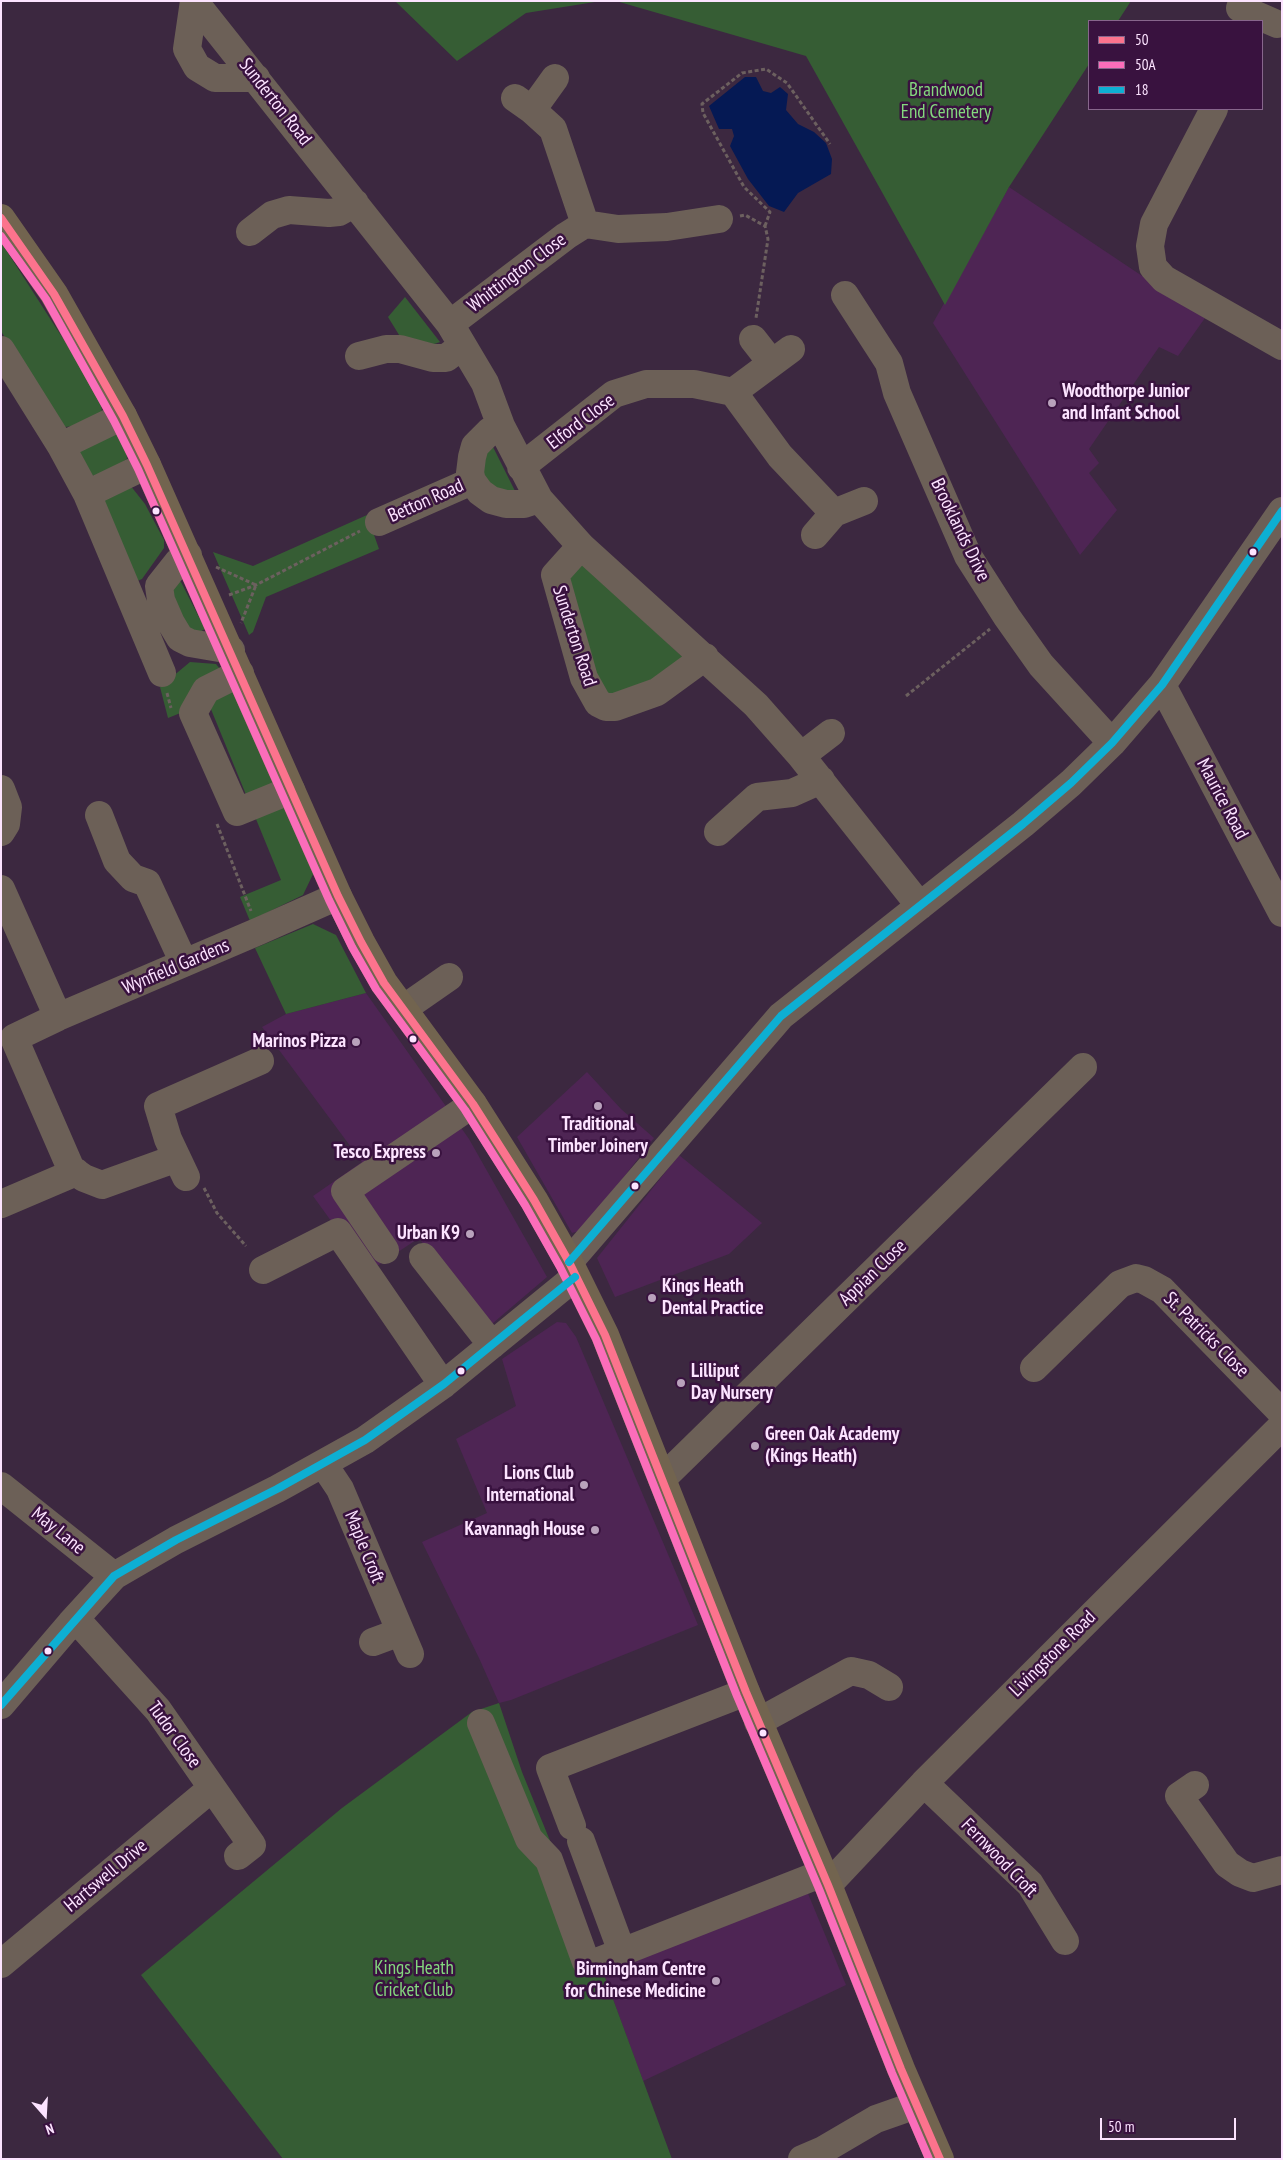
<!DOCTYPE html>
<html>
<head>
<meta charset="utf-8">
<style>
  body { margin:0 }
  #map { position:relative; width:1283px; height:2160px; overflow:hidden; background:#3c2840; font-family:"PT Sans Narrow",sans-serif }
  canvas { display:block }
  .frame { position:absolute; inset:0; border:2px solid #fce3ff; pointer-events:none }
  .legend { position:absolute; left:1088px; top:20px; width:175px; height:90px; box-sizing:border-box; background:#39123f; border:1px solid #87668c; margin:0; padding:6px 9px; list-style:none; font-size:15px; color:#fce3ff }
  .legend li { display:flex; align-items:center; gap:10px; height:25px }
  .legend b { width:25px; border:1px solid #87668c }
  .north { position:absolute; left:20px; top:2090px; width:50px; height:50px; -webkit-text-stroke:4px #39123f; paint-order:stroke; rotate:161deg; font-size:14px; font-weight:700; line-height:20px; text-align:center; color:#fce3ff }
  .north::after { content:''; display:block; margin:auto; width:18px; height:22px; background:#fce3ff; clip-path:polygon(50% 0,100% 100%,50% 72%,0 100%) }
  .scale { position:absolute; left:1100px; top:2118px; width:136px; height:22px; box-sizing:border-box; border:2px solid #fce3ff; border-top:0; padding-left:6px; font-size:15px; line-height:18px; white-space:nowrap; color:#fce3ff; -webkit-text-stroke:4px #39123f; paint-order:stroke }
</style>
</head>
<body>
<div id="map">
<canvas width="1283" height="2160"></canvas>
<div class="frame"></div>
<ul class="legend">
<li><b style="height:6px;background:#fc738d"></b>50</li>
<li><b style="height:6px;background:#fb6dba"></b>50A</li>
<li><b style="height:6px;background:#0dafd3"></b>18</li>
</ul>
<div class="north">N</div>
<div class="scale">50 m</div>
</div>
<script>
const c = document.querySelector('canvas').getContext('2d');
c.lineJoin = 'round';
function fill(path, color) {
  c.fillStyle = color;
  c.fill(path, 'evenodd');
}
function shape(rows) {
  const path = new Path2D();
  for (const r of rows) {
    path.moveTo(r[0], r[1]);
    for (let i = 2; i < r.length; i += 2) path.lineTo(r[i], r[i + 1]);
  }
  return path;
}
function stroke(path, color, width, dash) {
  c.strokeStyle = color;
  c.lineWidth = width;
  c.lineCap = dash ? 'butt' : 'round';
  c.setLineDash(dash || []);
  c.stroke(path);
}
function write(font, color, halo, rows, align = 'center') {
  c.font = font + ' "PT Sans Narrow",sans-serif';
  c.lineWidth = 5;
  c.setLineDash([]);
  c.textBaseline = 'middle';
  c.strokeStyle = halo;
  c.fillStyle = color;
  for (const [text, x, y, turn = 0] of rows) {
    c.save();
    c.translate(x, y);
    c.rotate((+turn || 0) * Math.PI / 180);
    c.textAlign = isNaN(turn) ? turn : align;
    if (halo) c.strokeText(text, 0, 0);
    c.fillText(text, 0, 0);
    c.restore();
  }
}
fill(shape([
  [1009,187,1205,318,1178,356,1159,347,1089,449,1099,463,1089,473,1117,510,1080,555,933,323],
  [366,993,469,1139,547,1277,486,1329,419,1238,368,1272,313,1196,362,1162,262,1027,286,1014],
  [587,1072,621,1109,654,1138,583,1230,572,1233,517,1137],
  [679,1155,762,1223,729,1254,615,1297,597,1258],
  [557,1322,566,1323,576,1337,698,1625,511,1700,499,1703,479,1658,422,1542,487,1513,456,1439,516,1406,502,1359],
  [799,1872,846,1985,643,2081,599,1961]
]), '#4e2554');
fill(shape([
  [395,1,601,1,526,13,457,61],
  [616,1,1131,1,1118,21,1089,21,1089,64,1009,187,945,305,806,56],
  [1,242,101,398,102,415,90,424,65,427,47,410,1,331],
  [405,297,440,342,426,347,404,343,388,317],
  [117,429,125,439,127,459,112,469,93,476,81,468,76,447],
  [481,446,493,447,518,497,482,486],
  [130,485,145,504,164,540,164,548,142,579,135,582,103,518,104,495],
  [367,515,379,549,266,597,253,632,249,635,213,552,253,566],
  [578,560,686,660,649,686,604,696,565,585],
  [175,582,181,582,205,629,198,633,188,632,168,589],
  [190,662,216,664,230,681,315,870,303,895,250,921,240,897,281,880,208,702,168,718,160,687],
  [313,924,336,935,366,993,286,1014,255,948],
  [499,1703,522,1772,599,1961,672,2159,283,2159,141,1975,342,1808,472,1712]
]), '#365d34');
fill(shape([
  [745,77,756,77,763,91,771,93,780,87,788,94,786,110,798,124,814,132,826,143,832,159,831,174,798,193,784,212,769,206,748,179,730,146,734,136,732,129,719,129,709,106]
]), '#051954');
stroke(shape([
  [740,216,745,215,765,226,768,239,756,318],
  [765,226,770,212,744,187,703,113,702,104,742,73,766,69,787,83,830,144],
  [216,567,256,585,241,623],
  [229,595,256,585,360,531],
  [167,693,171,708],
  [906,696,990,629],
  [217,824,251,911],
  [204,1188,217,1213,246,1246]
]), '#6c605f', 3, [4, 2.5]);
stroke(shape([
  [194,1,450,324,485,383,501,426,539,499,581,546,756,705,801,756,920,906],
  [194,1,187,49,197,67,215,78,256,78],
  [1240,8,1277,24],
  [1214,109,1154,224,1150,246,1153,267,1164,279,1282,346],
  [532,110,555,78],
  [585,224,618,229,667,227,719,219],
  [250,232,272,215,289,210,329,213,339,212,355,203],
  [845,295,889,363,897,393,968,556,1007,617,1041,665,1112,743],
  [450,324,566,236,585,224,553,129,532,110,515,98],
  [753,339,771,362],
  [1,350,61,446,87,494,162,673],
  [359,356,386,349,400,349,433,358,446,358,462,346],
  [733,392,791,349],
  [501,426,490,431,475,446,472,457,470,473,472,481,480,492,491,500,506,504,524,504,539,499],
  [61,446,123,416],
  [521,467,614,394,646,384,694,384,733,392,780,456,834,513],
  [87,494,147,465],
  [379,522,472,481],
  [815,535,834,513,864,501],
  [581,546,555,575,584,678,598,703,606,707,615,707,657,692,705,657],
  [188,555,178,562,159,586,161,600,171,623,180,638,190,643,231,650],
  [240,673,206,690,193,713,237,812,291,790],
  [1162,685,1282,913],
  [801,756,831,733],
  [1,789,8,807,6,824,1,832],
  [99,815,117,861,133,878,147,883,184,963],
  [718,832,757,797,792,793,821,780],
  [1,889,58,1017],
  [403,1009,449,977],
  [177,1158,102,1185,84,1178,71,1169,14,1038,58,1017,259,931,338,896],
  [186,1177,168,1139,158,1106,260,1061],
  [1,1204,76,1172],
  [385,1250,345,1191,473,1104],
  [423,1257,492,1345],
  [569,1262,781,1016,1023,824,1071,783,1112,743,1162,685,1282,511],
  [263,1270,338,1232,443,1385],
  [1034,1368,1120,1284,1136,1278,1144,1280,1162,1290,1282,1413],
  [324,1465,340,1489,410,1654],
  [662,1479,1083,1067],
  [1,1486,114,1576],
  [71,1623,84,1628,158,1710,252,1845,238,1856],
  [373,1642,400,1632],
  [1,1705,71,1623,114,1576,176,1540,277,1489,365,1440,444,1384,575,1277],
  [758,1722,851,1671,869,1675,889,1687],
  [481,1723,529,1839,549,1860,586,1962,599,1961,823,1873],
  [924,1783,1030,1884,1065,1941],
  [1195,1785,1179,1796,1227,1864,1240,1873,1253,1878,1282,1870],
  [572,1826,550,1768,746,1692],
  [581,1841,622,1952],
  [828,1885,924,1783,1282,1426],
  [1,1964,212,1788],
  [802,2159,823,2150,876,2119,916,2105]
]), '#6c6057', 28);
stroke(shape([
  [1,218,54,294,123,416,147,465,338,896,361,942,384,983,473,1104,534,1200,569,1262,605,1335,746,1692,828,1885,901,2069,940,2159]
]), '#72644f', 28);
stroke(shape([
  [1,218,54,294,123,416,147,465,338,896,361,942,384,983,473,1104,534,1200,569,1262,605,1335,746,1692,828,1885,901,2069,940,2159]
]), '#fc738d', 8);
stroke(shape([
  [1,236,46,299,114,421,138,469,329,900,352,947,376,989,465,1110,525,1205,560,1267,596,1339,737,1696,819,1889,892,2073,929,2159]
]), '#fb6dba', 8);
stroke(shape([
  [569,1262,781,1016,1023,824,1071,783,1112,743,1162,685,1282,511],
  [1,1705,114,1576,176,1540,277,1489,365,1440,444,1384,575,1277]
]), '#0dafd3', 8);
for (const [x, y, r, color] of [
  [1052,403,5,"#b9a2bc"],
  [156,511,4.5,"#fce3ff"],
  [1253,552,4.5,"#fce3ff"],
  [413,1039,4.5,"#fce3ff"],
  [356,1042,5,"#b9a2bc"],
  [598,1106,5,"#b9a2bc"],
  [436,1153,5,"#b9a2bc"],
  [635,1186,4.5,"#fce3ff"],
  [470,1234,5,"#b9a2bc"],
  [652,1298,5,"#b9a2bc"],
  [461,1371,4.5,"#fce3ff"],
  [681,1383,5,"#b9a2bc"],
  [755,1446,5,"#b9a2bc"],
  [584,1485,5,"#b9a2bc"],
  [595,1530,5,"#b9a2bc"],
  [48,1651,4.5,"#fce3ff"],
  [763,1733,4.5,"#fce3ff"],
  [716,1981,5,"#b9a2bc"]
]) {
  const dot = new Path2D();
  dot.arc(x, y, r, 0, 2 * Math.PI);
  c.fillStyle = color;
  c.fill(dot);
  stroke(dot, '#39123f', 2);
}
write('19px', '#84d87e', '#39123f', [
  ["Brandwood",946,91],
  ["End Cemetery",946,113],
  ["Kings Heath",414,1969],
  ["Cricket Club",414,1991]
]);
write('19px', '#fce3ff', '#39123f', [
  ["Sunderton Road",275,102,52],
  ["Whittington Close",517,273,-37],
  ["Elford Close",581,422,-37],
  ["Betton Road",426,501,-24],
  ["Brooklands Drive",960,530,64],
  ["Sunderton Road",574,636,72],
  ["Maurice Road",1222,799,62],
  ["Wynfield Gardens",176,967,-23],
  ["Appian Close",873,1273,-44],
  ["St. Patricks Close",1206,1335,45],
  ["May Lane",58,1531,39],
  ["Maple Croft",364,1547,68],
  ["Livingstone Road",1053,1654,-45],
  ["Tudor Close",174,1735,54],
  ["Fernwood Croft",999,1858,46],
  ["Hartswell Drive",106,1876,-40]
]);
write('bold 19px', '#fce3ff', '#39123f', [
  ["Woodthorpe Junior",1062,392,"left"],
  ["and Infant School",1062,414,"left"],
  ["Marinos Pizza",346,1042],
  ["Traditional",598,1125,"center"],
  ["Timber Joinery",598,1147,"center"],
  ["Tesco Express",426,1153],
  ["Urban K9",460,1234],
  ["Kings Heath",662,1287,"left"],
  ["Dental Practice",662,1309,"left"],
  ["Lilliput",691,1372,"left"],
  ["Day Nursery",691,1394,"left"],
  ["Green Oak Academy",765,1435,"left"],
  ["(Kings Heath)",765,1457,"left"],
  ["Lions Club",574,1474],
  ["International",574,1496],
  ["Kavannagh House",585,1530],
  ["Birmingham Centre",706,1970],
  ["for Chinese Medicine",706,1992]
], 'right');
</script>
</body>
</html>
